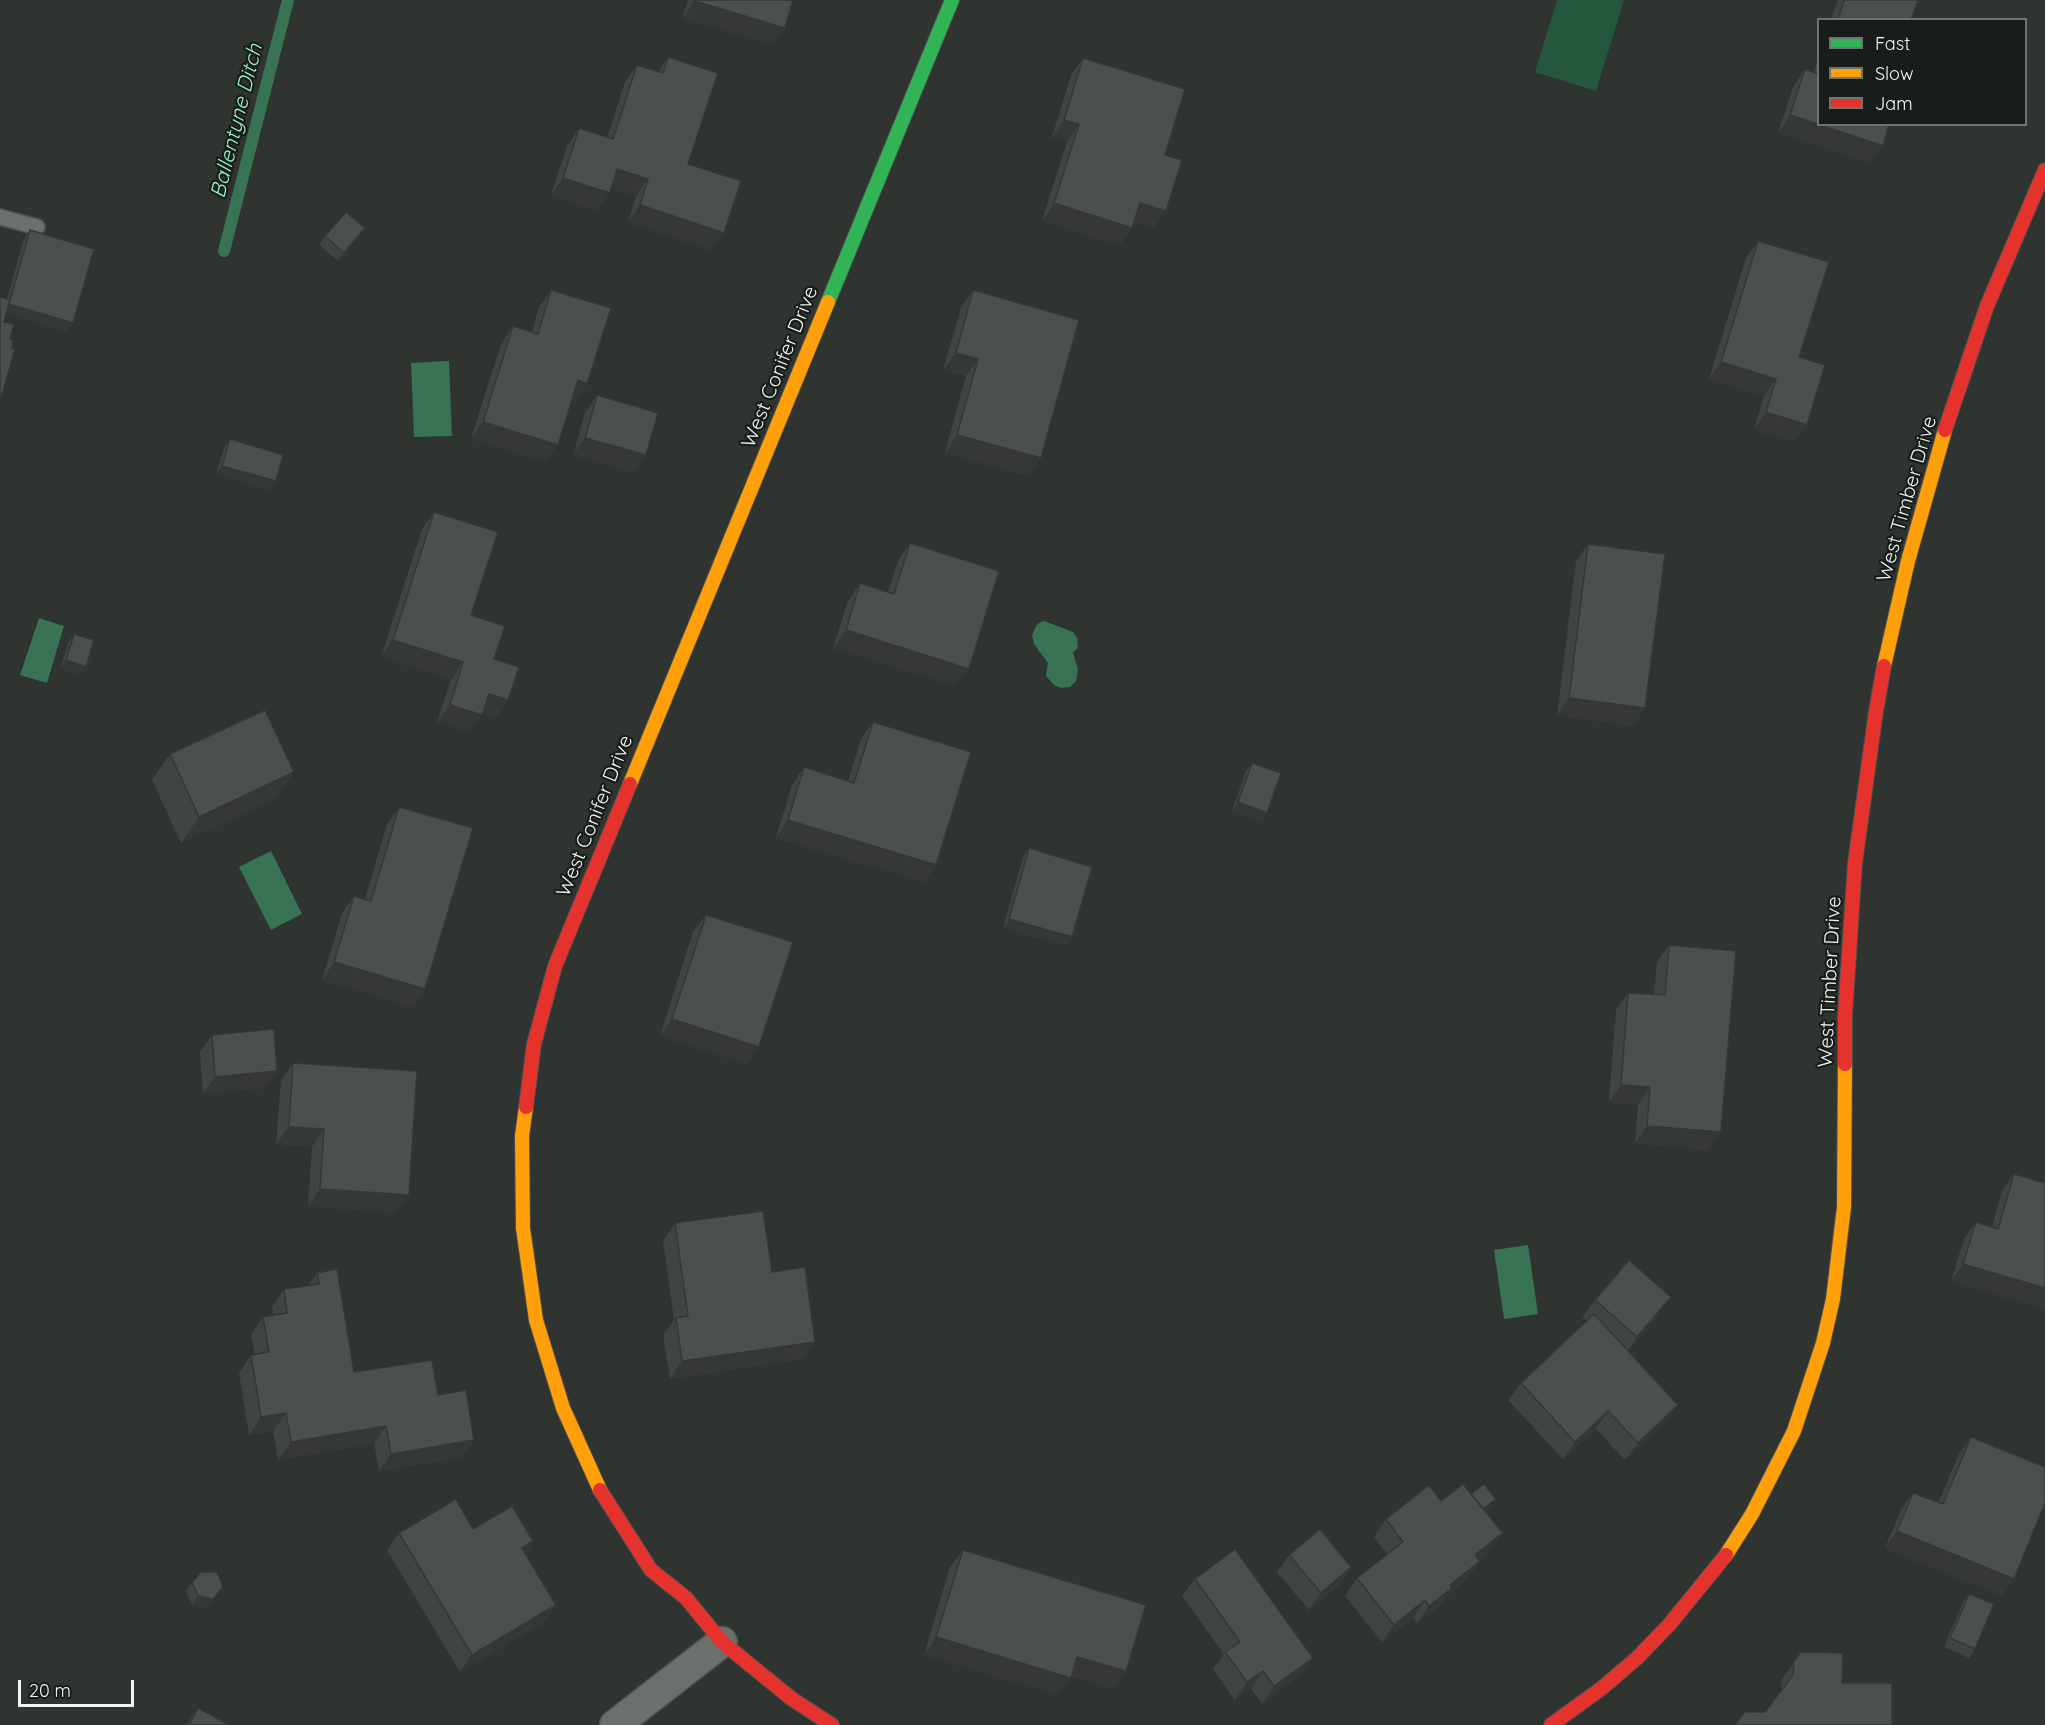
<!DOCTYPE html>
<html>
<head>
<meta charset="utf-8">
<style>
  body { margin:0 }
  #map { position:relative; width:2045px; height:1725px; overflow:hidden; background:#2f3431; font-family:Quicksand,sans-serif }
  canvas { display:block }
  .legend { position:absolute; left:1817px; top:18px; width:210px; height:108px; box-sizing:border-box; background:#181d1a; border:2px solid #6e7470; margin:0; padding:8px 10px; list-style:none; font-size:18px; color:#f0f7f2 }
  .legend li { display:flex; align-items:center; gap:12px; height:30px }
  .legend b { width:30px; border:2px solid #6e7470 }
  .scale { position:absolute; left:18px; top:1680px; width:116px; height:27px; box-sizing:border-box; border:3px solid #f0f7f2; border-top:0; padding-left:8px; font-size:18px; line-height:21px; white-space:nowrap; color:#f0f7f2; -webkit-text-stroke:4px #181d1a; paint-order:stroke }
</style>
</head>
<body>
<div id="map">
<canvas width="2045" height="1725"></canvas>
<ul class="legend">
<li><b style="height:8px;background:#30b455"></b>Fast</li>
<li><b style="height:8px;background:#ff9f0a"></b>Slow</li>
<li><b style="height:8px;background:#e5322d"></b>Jam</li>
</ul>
<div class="scale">20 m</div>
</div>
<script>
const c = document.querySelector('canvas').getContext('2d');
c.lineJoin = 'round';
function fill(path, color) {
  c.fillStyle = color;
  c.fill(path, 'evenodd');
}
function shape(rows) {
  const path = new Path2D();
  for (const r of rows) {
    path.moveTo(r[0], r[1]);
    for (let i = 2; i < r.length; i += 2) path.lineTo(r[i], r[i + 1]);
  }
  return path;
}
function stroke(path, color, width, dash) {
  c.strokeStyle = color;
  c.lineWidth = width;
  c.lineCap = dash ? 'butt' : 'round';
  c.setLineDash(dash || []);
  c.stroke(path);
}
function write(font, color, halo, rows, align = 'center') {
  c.font = font + ' Quicksand,sans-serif';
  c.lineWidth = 4.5;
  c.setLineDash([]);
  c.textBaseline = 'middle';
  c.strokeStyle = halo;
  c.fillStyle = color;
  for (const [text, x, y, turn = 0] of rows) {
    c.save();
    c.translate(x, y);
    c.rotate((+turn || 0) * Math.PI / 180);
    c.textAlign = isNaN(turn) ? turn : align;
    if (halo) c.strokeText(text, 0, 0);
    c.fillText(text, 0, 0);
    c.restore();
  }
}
fill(shape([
  [1557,0,1624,0,1596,91,1535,72]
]), '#25573e');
fill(shape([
  [449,361,452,436,414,437,411,363],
  [39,618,64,626,47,683,20,675],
  [1044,621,1073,632,1077,638,1078,647,1073,653,1078,669,1076,681,1070,687,1061,688,1054,685,1046,676,1048,663,1034,644,1032,635,1037,624],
  [271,851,302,914,271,930,239,867],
  [1528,1245,1538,1314,1504,1319,1494,1250]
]), '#377354');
stroke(shape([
  [224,251,288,0]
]), '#377354', 12);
const lane = shape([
  [0,217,37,227]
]);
const street = shape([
  [615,1725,722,1642]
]);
const fast = shape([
  [828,302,952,0]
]);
const slow = shape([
  [1884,666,1908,561,1945,430],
  [630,784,828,302],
  [526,1107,522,1136,523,1228,536,1320,563,1408,600,1490],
  [1726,1555,1752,1514,1794,1431,1823,1343,1833,1299,1844,1207,1845,1064]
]);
const jam = shape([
  [1945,430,1987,306,2045,170],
  [1845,1064,1845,1015,1855,863,1876,711,1884,666],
  [526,1107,534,1044,555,966,630,784],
  [600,1490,651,1570,686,1598,722,1642,792,1699,832,1725],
  [1551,1725,1602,1688,1637,1658,1669,1625,1726,1555]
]);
stroke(lane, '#4b504d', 18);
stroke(street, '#4b504d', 33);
stroke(fast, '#4b504d', 16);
stroke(slow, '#4b504d', 16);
stroke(jam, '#4b504d', 16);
stroke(lane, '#6a706c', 15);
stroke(street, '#6a706c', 30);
stroke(fast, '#30b455', 14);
stroke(slow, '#ff9f0a', 14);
stroke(jam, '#e5322d', 14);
fill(shape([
  [688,0,793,0,785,28,773,45,682,18],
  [1838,0,1918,0,1911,20,1831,20],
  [668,57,688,164,712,250,628,222,636,197,611,188,597,210,551,195,567,146,579,128,607,138,625,82,637,65,658,72],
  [1083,58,1165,155,1154,228,1134,222,1132,228,1120,245,1042,221,1067,142,1052,137,1071,75],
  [1818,59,1818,124,1883,146,1870,163,1778,133,1793,87,1805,69,1814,72],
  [365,228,359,237,338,261,319,245,325,236],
  [30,230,73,323,67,332,6,314,4,322,10,339,0,402,0,297,7,299,24,239],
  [1758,241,1799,357,1794,442,1754,430,1764,396,1709,379,1746,258],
  [551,290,587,384,575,401,572,400,546,462,471,439,501,344,513,326,532,332,539,307],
  [973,290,1029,476,945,453,966,376,943,370,961,308],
  [597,395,646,455,634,473,573,455,585,413],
  [230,439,270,490,216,474,224,448],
  [434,512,471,615,494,659,508,700,496,718,483,713,470,732,437,722,451,680,381,657,422,529],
  [910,543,956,686,833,648,848,601,860,583,888,592,898,561],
  [1588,544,1645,708,1633,726,1557,715,1576,561],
  [74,634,80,675,60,669,68,643],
  [873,722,936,865,924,882,776,838,792,785,804,767,848,781,861,739],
  [170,754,294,772,276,798,181,843,152,780],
  [1252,763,1267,813,1260,822,1232,811,1246,771],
  [399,807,425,989,413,1007,322,980,342,913,354,896,365,899,387,824],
  [1029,848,1072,937,1066,946,1003,928,1023,857],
  [706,915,759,1047,747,1064,660,1036,693,932],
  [1669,945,1708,1150,1635,1143,1638,1105,1609,1102,1616,1010,1628,993,1654,995,1657,962],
  [212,1035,277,1071,265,1088,203,1094,200,1052],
  [293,1063,397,1213,308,1206,312,1147,276,1144,281,1081],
  [2014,1174,2045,1183,2045,1309,1951,1281,1964,1239,1976,1222,1992,1227,2002,1191],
  [675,1223,772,1272,803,1359,670,1379,663,1335,674,1320,663,1241],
  [317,1273,354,1372,438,1395,474,1440,462,1457,379,1471,374,1443,278,1460,273,1431,249,1435,239,1373,251,1355,255,1355,251,1334,263,1317,273,1315,272,1307,284,1289,308,1285],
  [1595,1300,1659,1314,1628,1351,1666,1422,1625,1460,1596,1429,1563,1459,1508,1400,1521,1383,1587,1321,1582,1318],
  [1971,1437,2002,1596,1885,1548,1901,1510,1913,1493,1938,1503,1959,1454],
  [1471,1494,1490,1508,1485,1512,1490,1551,1479,1560,1480,1561,1468,1578,1447,1596,1440,1606,1417,1623,1413,1618,1382,1642,1345,1596,1357,1578,1387,1554,1374,1537,1386,1519,1441,1501],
  [473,1529,533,1541,525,1553,556,1605,544,1622,460,1672,387,1550,399,1533],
  [963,1550,1114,1689,1071,1676,1058,1695,924,1655,950,1567],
  [1289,1555,1351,1567,1339,1585,1309,1610,1277,1572],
  [1195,1579,1313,1658,1301,1675,1262,1704,1251,1688,1235,1700,1213,1669,1224,1654,1182,1596],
  [192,1582,223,1587,207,1608,192,1605,186,1591],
  [1969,1594,1975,1649,1969,1658,1944,1647,1963,1602],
  [1801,1652,1842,1683,1765,1712,1781,1691,1782,1679],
  [198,1708,229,1725,186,1725]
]), '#414542');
fill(shape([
  [695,1,785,28,773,45,682,18],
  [1790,115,1883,146,1870,163,1778,133],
  [1064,120,1079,124,1067,142,1052,137],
  [617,169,648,179,636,197,605,186],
  [563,178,610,193,597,210,551,195],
  [1054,203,1132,228,1120,245,1042,221],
  [1140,203,1166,211,1154,228,1128,220],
  [640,205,724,233,712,250,628,222],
  [365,228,359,237,338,261,344,253],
  [9,304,73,323,67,332,3,313],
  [956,353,978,359,966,376,943,370],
  [1721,362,1776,379,1764,396,1709,379],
  [578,380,587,384,575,401,566,398],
  [1766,412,1807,425,1794,442,1754,430],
  [483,422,558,445,546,462,471,439],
  [957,435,1041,458,1029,476,945,453],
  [585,438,646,455,634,473,573,455],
  [222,466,276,481,270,490,216,474],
  [846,630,969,669,956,686,833,648],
  [393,640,463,662,451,680,381,657],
  [66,660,86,667,80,675,60,669],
  [489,694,508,700,496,718,477,711],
  [1569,698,1645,708,1633,726,1557,715],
  [450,705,482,715,470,732,437,722],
  [294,772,276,798,181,843,199,817],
  [1238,802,1267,813,1260,822,1232,811],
  [788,820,936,865,924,882,776,838],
  [1009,919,1072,937,1066,946,1003,928],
  [334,962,425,989,413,1007,322,980],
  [672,1019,759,1047,747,1064,660,1036],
  [277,1071,265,1088,203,1094,215,1077],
  [1621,1085,1650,1087,1638,1105,1609,1102],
  [1647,1126,1721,1132,1708,1150,1635,1143],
  [289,1127,324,1129,312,1147,276,1144],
  [320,1189,409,1195,397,1213,308,1206],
  [1963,1264,2045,1288,2045,1309,1951,1281],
  [1671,1297,1659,1314,1625,1354,1637,1337],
  [815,1342,803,1359,670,1379,682,1361],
  [1678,1405,1666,1422,1625,1460,1638,1443],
  [1608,1411,1596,1429,1563,1459,1575,1442],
  [286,1413,273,1431,249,1435,261,1417],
  [386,1426,374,1443,278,1460,291,1442],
  [474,1440,462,1457,379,1471,391,1454],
  [1496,1499,1490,1508,1472,1522,1478,1513],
  [1897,1531,2014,1579,2002,1596,1885,1548],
  [1503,1533,1490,1551,1463,1572,1475,1555],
  [533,1541,521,1559,522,1548],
  [1480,1561,1468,1578,1447,1596,1440,1606,1417,1623,1429,1606,1450,1585],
  [1351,1567,1339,1585,1309,1610,1321,1593],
  [223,1587,207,1608,192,1605,198,1596],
  [1425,1600,1413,1618,1382,1642,1394,1625],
  [556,1605,544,1622,460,1672,472,1655],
  [936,1637,1071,1678,1058,1695,924,1655],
  [1077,1657,1126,1671,1114,1689,1065,1674],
  [1313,1658,1301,1675,1262,1704,1274,1686],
  [1263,1671,1251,1688,1235,1700,1247,1682]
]), '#353836');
const building = shape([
  [695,0,793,0,785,28,695,1,695,0],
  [1844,0,1918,0,1911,20,1838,20,1844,0],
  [668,57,718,73,688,164,741,181,724,233,640,205,648,179,617,169,610,193,563,178,579,128,613,139,637,65,663,73,668,57],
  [1083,58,1185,89,1165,155,1182,160,1166,211,1140,203,1132,228,1054,203,1079,124,1064,120,1083,58],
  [1805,69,1818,74,1818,124,1889,124,1883,146,1790,115,1805,69],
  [346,212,365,228,344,253,325,236,346,212],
  [30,230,94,249,73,323,9,304,30,230],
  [1758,241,1829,262,1799,357,1825,365,1807,425,1766,412,1776,379,1721,362,1758,241],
  [551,290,611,308,587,384,578,380,558,445,483,422,513,326,538,334,551,290],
  [973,290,1079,320,1041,458,957,435,978,359,956,353,973,290],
  [0,297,10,300,4,322,14,324,10,339,13,340,12,348,15,349,0,402,0,297],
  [597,395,658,413,646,455,585,438,597,395],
  [230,439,283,455,276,481,222,466,230,439],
  [434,512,498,532,471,615,505,626,494,659,519,667,508,700,489,694,482,715,450,705,463,662,393,640,434,512],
  [910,543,999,571,969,669,846,630,860,583,894,594,910,543],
  [1588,544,1665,554,1645,708,1569,698,1588,544],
  [74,634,94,640,86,667,66,660,74,634],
  [265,710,294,772,199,817,170,754,265,710],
  [873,722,971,752,936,865,788,820,804,767,854,783,873,722],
  [1252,763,1281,773,1267,813,1238,802,1252,763],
  [399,807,473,828,425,989,334,962,354,896,371,901,399,807],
  [1029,848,1092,867,1072,937,1009,919,1029,848],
  [706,915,793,942,759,1047,672,1019,706,915],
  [1669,945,1736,951,1721,1132,1647,1126,1650,1087,1621,1085,1628,993,1665,995,1669,945],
  [274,1029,277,1071,215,1077,212,1035,274,1029],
  [293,1063,417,1071,409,1195,320,1189,324,1129,289,1127,293,1063],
  [2014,1174,2045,1183,2045,1288,1963,1264,1976,1222,1998,1229,2014,1174],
  [763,1211,772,1272,805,1267,815,1342,682,1361,676,1318,688,1316,675,1223,763,1211],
  [1629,1260,1671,1297,1637,1337,1595,1300,1629,1260],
  [337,1269,354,1372,432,1360,438,1395,466,1390,474,1440,391,1454,386,1426,291,1442,286,1413,261,1417,251,1355,269,1352,263,1317,287,1313,284,1289,319,1284,317,1273,337,1269],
  [1594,1314,1678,1405,1638,1443,1608,1411,1575,1442,1521,1383,1594,1314],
  [1971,1437,2045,1467,2045,1503,2014,1579,1897,1531,1913,1493,1943,1504,1971,1437],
  [1463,1484,1503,1533,1475,1555,1480,1561,1450,1585,1452,1588,1429,1606,1425,1600,1394,1625,1357,1578,1403,1542,1386,1519,1429,1485,1441,1501,1463,1484],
  [1484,1484,1496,1499,1483,1509,1471,1494,1484,1484],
  [456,1499,473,1529,512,1506,533,1541,522,1548,556,1605,472,1655,399,1533,456,1499],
  [1320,1529,1351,1567,1321,1593,1289,1555,1320,1529],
  [1235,1549,1313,1658,1274,1686,1263,1671,1247,1682,1225,1652,1240,1642,1195,1579,1235,1549],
  [963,1550,1146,1605,1126,1671,1077,1657,1071,1678,936,1637,963,1550],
  [201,1572,217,1572,223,1587,213,1599,198,1596,192,1582,201,1572],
  [1969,1594,1994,1604,1975,1649,1950,1638,1969,1594],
  [1801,1652,1843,1653,1842,1683,1892,1683,1892,1725,1735,1725,1745,1712,1765,1712,1793,1675,1794,1661,1801,1652],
  [198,1708,229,1725,189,1725,198,1708]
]);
fill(building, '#4c504d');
stroke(building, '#353836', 1.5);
write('20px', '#f0f7f2', '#181d1a', [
  ["West Conifer Drive",780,367,-68],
  ["West Timber Drive",1907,499,-74],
  ["West Conifer Drive",595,816,-68],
  ["West Timber Drive",1830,982,-87]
]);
write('italic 21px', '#98f6c2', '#181d1a', [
  ["Ballentyne Ditch",237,121,-76]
]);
</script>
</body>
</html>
